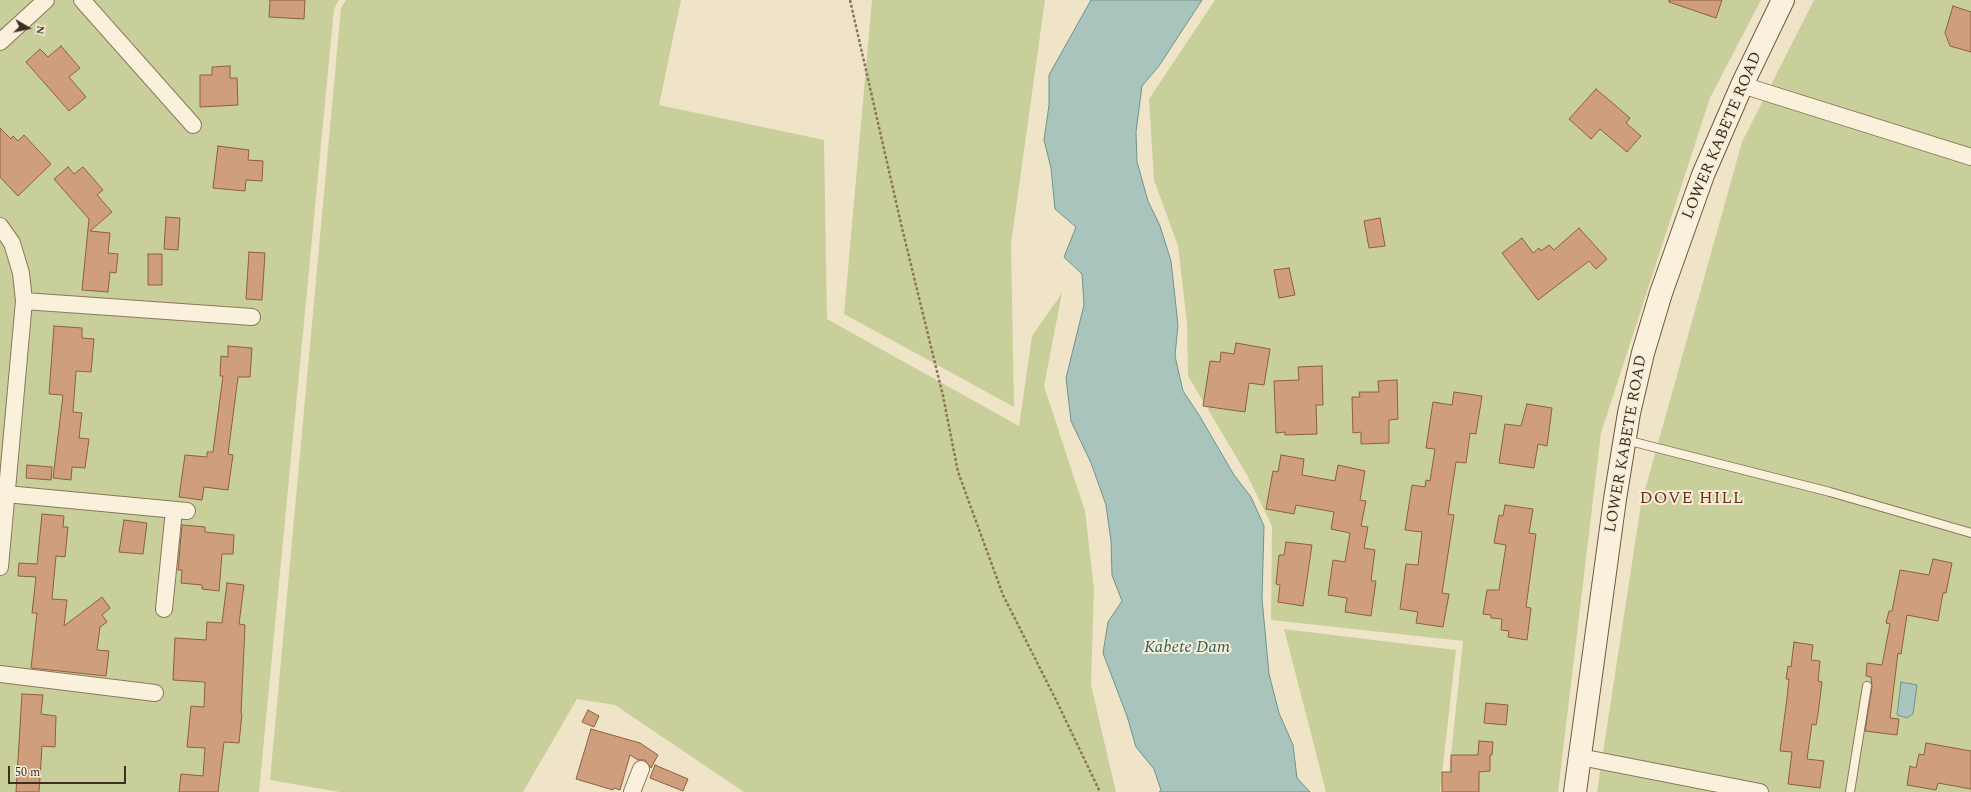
<!DOCTYPE html>
<html>
<head>
<meta charset="utf-8">
<style>
  body { margin:0 }
  #map { position:relative; width:1971px; height:792px; overflow:hidden; background:#f0e4c8; font-family:Spectral,serif }
  canvas { display:block }
  .north { position:absolute; left:8px; top:8px; width:40px; height:40px; -webkit-text-stroke:3px #f7eed8; paint-order:stroke; rotate:99deg; font-size:11px; font-weight:700; line-height:16px; text-align:center; color:#3d2e20 }
  .north::after { content:''; display:block; margin:auto; width:14px; height:18px; background:#3d2e20; clip-path:polygon(50% 0,100% 100%,50% 72%,0 100%) }
  .scale { position:absolute; left:8px; top:766px; width:118px; height:18px; box-sizing:border-box; border:2px solid #3d2e20; border-top:0; padding-left:5px; font-size:12px; line-height:14px; white-space:nowrap; color:#3d2e20; -webkit-text-stroke:3px #f7eed8; paint-order:stroke }
</style>
</head>
<body>
<div id="map">
<canvas width="1971" height="792"></canvas>
<div class="north">N</div>
<div class="scale">50 m</div>
</div>
<script>
const c = document.querySelector('canvas').getContext('2d');
c.lineJoin = 'round';
function fill(path, color) {
  c.fillStyle = color;
  c.fill(path, 'evenodd');
}
function shape(rows) {
  const path = new Path2D();
  for (const r of rows) {
    path.moveTo(r[0], r[1]);
    for (let i = 2; i < r.length; i += 2) path.lineTo(r[i], r[i + 1]);
  }
  return path;
}
function stroke(path, color, width, dash) {
  c.strokeStyle = color;
  c.lineWidth = width;
  c.lineCap = dash ? 'butt' : 'round';
  c.setLineDash(dash || []);
  c.stroke(path);
}
function write(font, color, halo, rows, align = 'center') {
  c.font = font + ' Spectral,serif';
  c.lineWidth = 4;
  c.setLineDash([]);
  c.textBaseline = 'middle';
  c.strokeStyle = halo;
  c.fillStyle = color;
  for (const [text, x, y, turn = 0] of rows) {
    c.save();
    c.translate(x, y);
    c.rotate((+turn || 0) * Math.PI / 180);
    c.textAlign = isNaN(turn) ? turn : align;
    if (halo) c.strokeText(text, 0, 0);
    c.fillText(text, 0, 0);
    c.restore();
  }
}
fill(shape([
  [0,0,339,0,334,9,259,792,0,792],
  [346,0,681,0,659,105,824,140,827,319,1019,426,1032,336,1062,293,1044,386,1085,511,1094,589,1091,685,1116,792,744,792,615,705,577,699,523,792,340,792,270,780,341,8],
  [872,0,1045,0,1011,244,1014,407,844,314],
  [1215,0,1761,0,1710,98,1601,433,1558,792,1447,792,1463,641,1271,620,1272,526,1247,475,1188,376,1187,323,1178,246,1154,180,1149,99],
  [1814,0,1971,0,1971,792,1597,792,1641,504,1742,142],
  [1284,629,1456,650,1440,792,1326,792]
]), '#c9cf9b');
const water = shape([
  [1091,0,1202,0,1159,66,1142,86,1136,132,1137,162,1148,201,1160,226,1171,261,1178,325,1175,356,1183,391,1199,415,1234,475,1251,497,1264,526,1262,599,1269,674,1279,713,1293,745,1297,778,1310,792,1159,792,1161,790,1154,769,1136,747,1127,716,1103,653,1108,622,1122,601,1112,575,1111,541,1106,505,1091,463,1071,421,1066,378,1084,305,1082,274,1064,257,1076,227,1055,209,1051,168,1044,140,1049,105,1049,75,1091,0],
  [1901,682,1917,685,1913,714,1907,718,1897,715,1901,682]
]);
fill(water, '#a9c4bc');
stroke(water, '#6f938a', 1);
const building = shape([
  [270,0,305,0,304,19,269,17,270,0],
  [1669,0,1722,0,1716,18,1669,2,1669,0],
  [1953,6,1971,12,1971,52,1950,46,1945,33,1953,6],
  [61,46,80,68,69,77,86,97,69,111,26,62,40,49,48,57,61,46],
  [230,66,230,78,237,78,238,105,200,107,200,75,212,75,212,67,230,66],
  [1596,89,1630,118,1626,123,1641,136,1627,152,1600,129,1591,139,1569,119,1596,89],
  [0,128,11,139,13,136,18,141,24,135,51,164,18,196,0,177,0,128],
  [218,146,249,150,248,160,263,161,262,181,246,180,245,191,213,188,218,146],
  [68,167,74,174,83,167,103,190,97,195,112,212,90,231,110,233,108,253,118,254,116,273,110,272,108,292,82,290,89,219,54,179,68,167],
  [166,217,180,218,178,250,164,249,166,217],
  [1380,218,1385,246,1369,248,1364,221,1380,218],
  [1579,228,1607,259,1596,269,1589,261,1538,300,1502,253,1522,238,1533,253,1539,248,1541,251,1549,245,1554,250,1579,228],
  [249,252,265,253,262,300,246,299,249,252],
  [148,254,162,254,162,285,148,285,148,254],
  [1289,268,1295,295,1279,298,1274,270,1289,268],
  [54,326,82,328,82,338,94,339,91,372,76,371,73,412,82,413,79,438,89,439,85,468,72,467,71,480,53,478,63,395,49,394,54,326],
  [1236,343,1270,349,1264,385,1249,383,1245,412,1203,406,1210,361,1220,362,1221,352,1234,354,1236,343],
  [228,346,252,348,250,377,238,377,228,454,233,455,228,490,204,487,202,500,179,497,185,455,207,457,207,452,213,452,223,376,220,376,221,356,228,357,228,346],
  [1322,366,1323,405,1316,405,1317,434,1285,435,1285,432,1276,433,1274,381,1299,380,1298,367,1322,366],
  [1397,380,1398,419,1389,420,1389,443,1361,444,1361,432,1353,433,1352,397,1360,397,1359,392,1379,392,1378,381,1397,380],
  [1454,392,1482,396,1476,434,1470,433,1466,463,1456,462,1448,514,1454,515,1442,593,1449,594,1443,627,1416,623,1418,612,1400,609,1406,564,1418,565,1422,532,1405,530,1412,485,1425,487,1426,480,1430,481,1435,449,1426,448,1433,402,1452,405,1454,392],
  [1527,404,1552,408,1547,446,1538,444,1534,468,1499,463,1505,424,1521,426,1527,404],
  [1281,455,1304,459,1302,475,1335,481,1338,465,1365,471,1360,500,1366,501,1361,526,1368,527,1364,548,1375,550,1371,581,1376,581,1371,616,1345,612,1347,598,1328,595,1333,560,1345,562,1350,533,1331,529,1334,512,1296,505,1294,514,1266,509,1273,471,1278,472,1281,455],
  [27,465,52,467,51,480,26,478,27,465],
  [1505,505,1533,509,1529,533,1536,534,1526,607,1531,608,1527,640,1508,637,1509,631,1501,630,1502,619,1491,618,1491,615,1483,614,1487,590,1499,590,1506,545,1494,543,1499,515,1503,516,1505,505],
  [42,514,64,516,63,527,68,527,65,557,56,556,52,599,67,600,64,626,102,597,110,608,102,615,107,622,100,627,97,650,109,651,106,676,31,668,37,613,32,613,36,577,18,576,19,563,37,564,42,514],
  [124,520,147,523,143,554,119,552,124,520],
  [182,525,205,527,205,532,234,535,233,554,222,554,219,591,202,589,202,585,181,583,182,570,178,570,182,525],
  [1286,542,1312,545,1303,606,1278,602,1280,585,1276,584,1279,555,1284,555,1286,542],
  [1933,559,1952,563,1946,593,1943,593,1938,621,1907,615,1901,654,1898,653,1890,718,1899,719,1897,735,1865,731,1872,687,1871,677,1866,676,1867,663,1882,665,1890,624,1886,623,1889,611,1892,611,1900,570,1929,575,1933,559],
  [227,583,244,585,239,624,245,625,241,714,242,714,239,743,224,742,218,792,179,792,181,774,203,776,205,748,187,747,191,706,204,707,205,682,173,680,175,638,206,640,207,622,222,623,227,583],
  [1794,642,1813,645,1811,660,1820,661,1818,681,1822,682,1818,714,1816,725,1812,724,1807,759,1824,761,1820,788,1788,784,1792,752,1780,751,1787,698,1789,679,1786,679,1788,666,1791,667,1794,642],
  [22,694,43,695,41,714,56,716,55,747,42,746,39,792,16,792,22,694],
  [1486,703,1508,705,1506,725,1484,723,1486,703],
  [588,710,599,716,594,727,582,722,588,710],
  [591,729,640,743,658,755,651,768,645,760,638,760,630,755,620,790,614,788,613,790,576,779,591,729],
  [1479,741,1493,742,1492,755,1490,755,1490,771,1479,772,1479,792,1442,792,1442,772,1451,772,1451,755,1478,755,1479,741],
  [1926,743,1971,751,1971,789,1938,783,1936,790,1907,785,1910,766,1916,768,1919,754,1924,755,1926,743],
  [655,765,688,779,683,791,650,778,655,765]
]);
fill(building, '#cf9f7d');
stroke(building, '#8d5f41', 1);
const service = shape([
  [1626,440,1830,492,1971,533],
  [1850,792,1867,686]
]);
const minor = shape([
  [82,0,193,125],
  [0,42,46,0],
  [1742,85,1971,157],
  [0,226,12,243,21,273,24,301,0,567],
  [24,301,252,317],
  [6,494,187,511],
  [164,609,174,510],
  [0,674,155,693],
  [1580,757,1760,792],
  [632,792,641,769]
]);
const secondary = shape([
  [1575,792,1615,499,1629,413,1643,353,1661,293,1703,175,1742,85,1783,0]
]);
stroke(service, '#8d765c', 10);
stroke(minor, '#8d765c', 18);
stroke(secondary, '#6f573f', 24);
stroke(shape([
  [850,0,902,228,943,396,958,472,1003,595,1058,704,1100,792]
]), '#8d765c', 2.5, [3, 2]);
stroke(service, '#faf1dc', 8);
stroke(minor, '#faf1dc', 16);
stroke(secondary, '#faf1dc', 22);
write('16px', '#3d2e20', '#f7eed8', [
  ["LOWER KABETE ROAD",1723,136,-67],
  ["LOWER KABETE ROAD",1627,444,-80]
]);
c.letterSpacing = '1px';
write('17px', '#6b2e1e', '#f7eed8', [
  ["DOVE HILL",1692,500]
]);
c.letterSpacing = '0px';
write('italic 17px', '#2f5d5a', '#f7eed8', [
  ["Kabete Dam",1187,649]
]);
</script>
</body>
</html>
